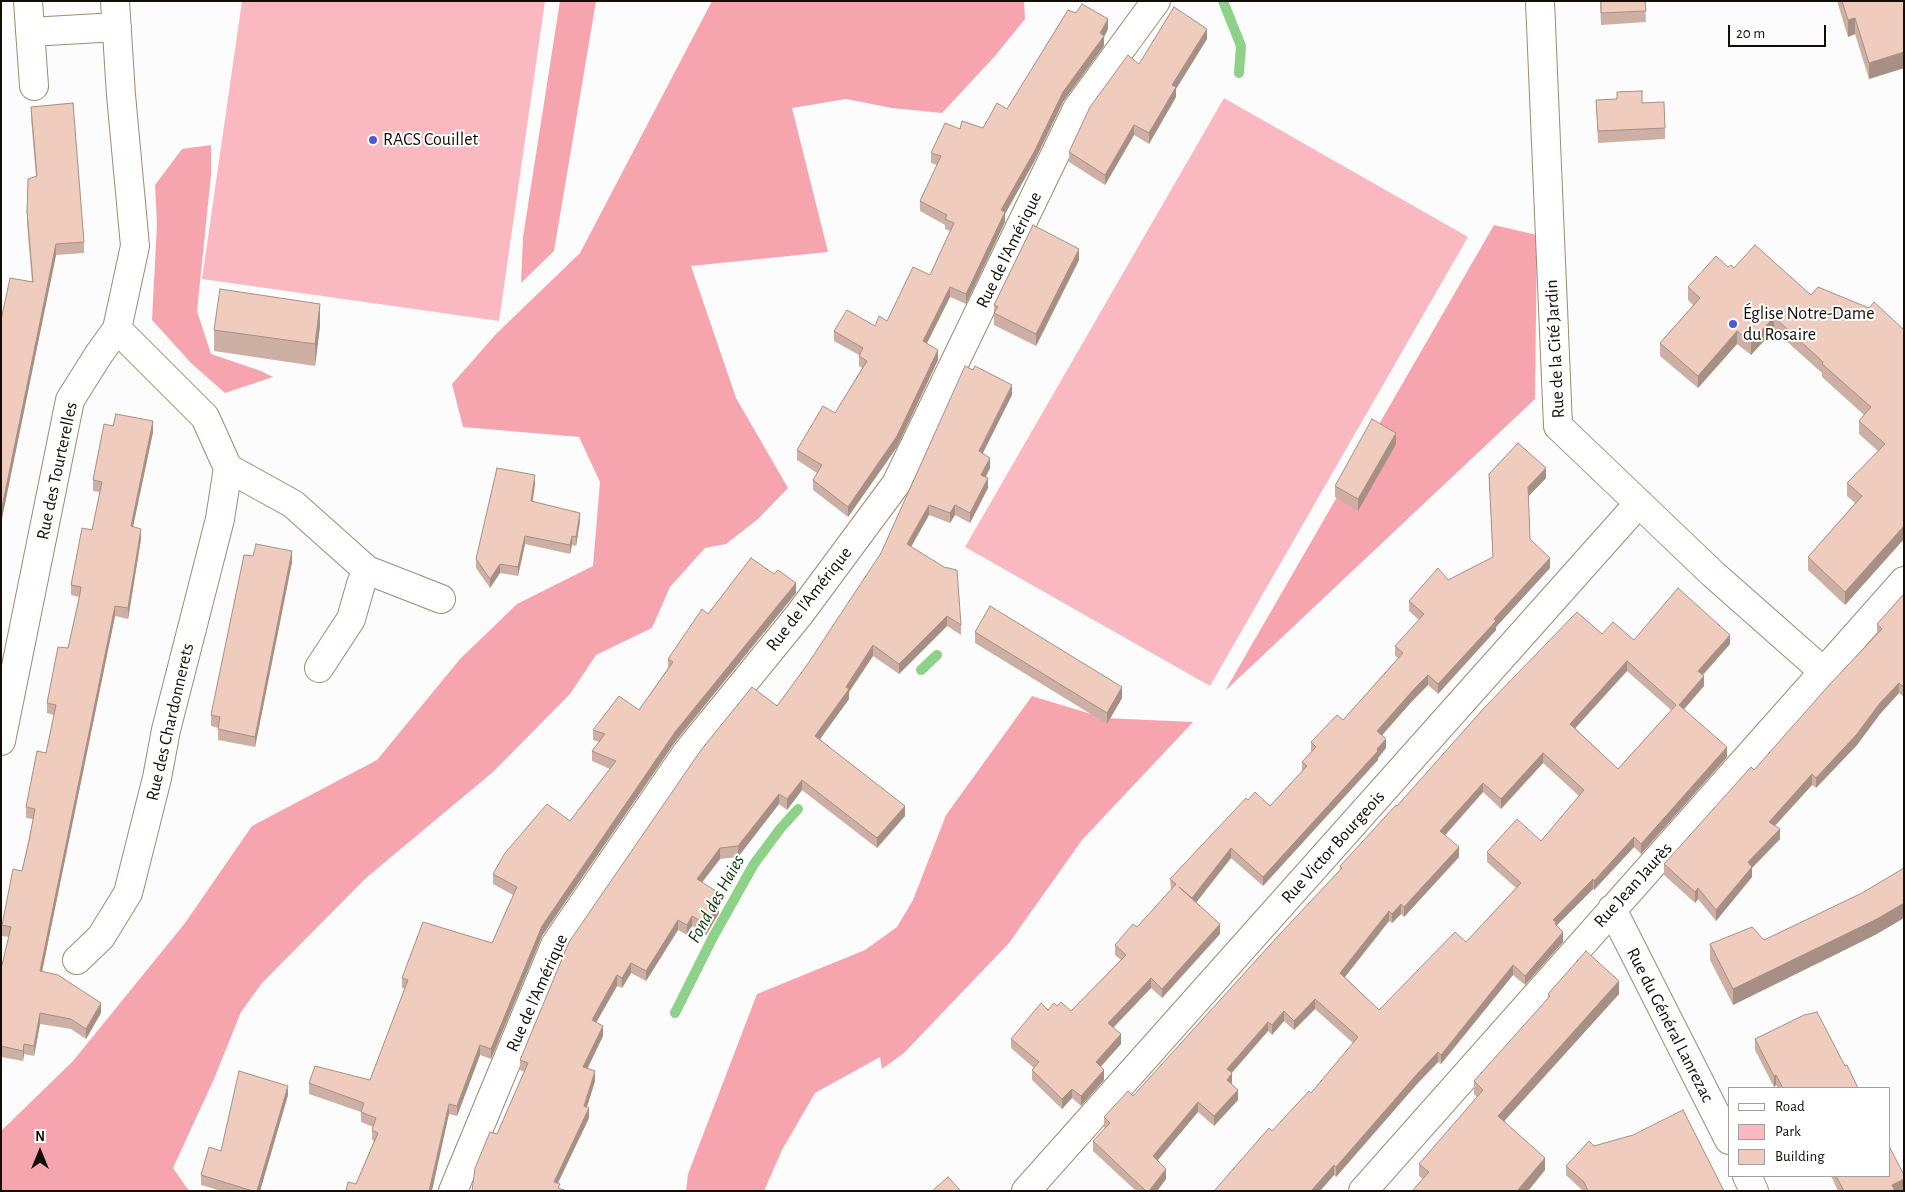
<!DOCTYPE html>
<html>
<head>
<meta charset="utf-8">
<style>
  body { margin:0 }
  #map { position:relative; width:1905px; height:1192px; overflow:hidden; background:#fcfcfc; font-family:"Alegreya Sans",sans-serif }
  canvas { display:block }
  .frame { position:absolute; inset:0; border:2px solid #130d04; pointer-events:none }
  .legend { position:absolute; left:1728px; top:1087px; width:162px; height:90px; box-sizing:border-box; background:#fff; border:1px solid #a19e9b; margin:0; padding:6px 9px; list-style:none; font-size:15px; color:#130d04 }
  .legend li { display:flex; align-items:center; gap:10px; height:25px }
  .legend b { width:25px; border:1px solid #a19e9b }
  .north { position:absolute; left:15px; top:1127px; width:50px; height:50px; -webkit-text-stroke:4px #fff; paint-order:stroke; rotate:0deg; font-size:14px; font-weight:700; line-height:20px; text-align:center; color:#130d04 }
  .north::after { content:''; display:block; margin:auto; width:18px; height:22px; background:#130d04; clip-path:polygon(50% 0,100% 100%,50% 72%,0 100%) }
  .scale { position:absolute; left:1728px; top:25px; width:98px; height:22px; box-sizing:border-box; border:2px solid #130d04; border-top:0; padding-left:6px; font-size:15px; line-height:18px; white-space:nowrap; color:#130d04; -webkit-text-stroke:4px #fff; paint-order:stroke }
</style>
</head>
<body>
<div id="map">
<canvas width="1905" height="1192"></canvas>
<div class="frame"></div>
<ul class="legend">
<li><b style="height:6px;background:#fff"></b>Road</li>
<li><b style="height:14px;background:#fab9c1"></b>Park</li>
<li><b style="height:14px;background:#efccbd"></b>Building</li>
</ul>
<div class="north">N</div>
<div class="scale">20 m</div>
</div>
<script>
const c = document.querySelector('canvas').getContext('2d');
c.lineJoin = 'round';
function fill(path, color) {
  c.fillStyle = color;
  c.fill(path, 'evenodd');
}
function shape(rows) {
  const path = new Path2D();
  for (const r of rows) {
    path.moveTo(r[0], r[1]);
    for (let i = 2; i < r.length; i += 2) path.lineTo(r[i], r[i + 1]);
  }
  return path;
}
function stroke(path, color, width, dash) {
  c.strokeStyle = color;
  c.lineWidth = width;
  c.lineCap = dash ? 'butt' : 'round';
  c.setLineDash(dash || []);
  c.stroke(path);
}
function write(font, color, halo, rows, align = 'center') {
  c.font = font + ' "Alegreya Sans",sans-serif';
  c.lineWidth = 4;
  c.setLineDash([]);
  c.textBaseline = 'middle';
  c.strokeStyle = halo;
  c.fillStyle = color;
  for (const [text, x, y, turn = 0] of rows) {
    c.save();
    c.translate(x, y);
    c.rotate((+turn || 0) * Math.PI / 180);
    c.textAlign = isNaN(turn) ? turn : align;
    if (halo) c.strokeText(text, 0, 0);
    c.fillText(text, 0, 0);
    c.restore();
  }
}
fill(shape([
  [242,1,545,1,499,321,202,279],
  [1224,98,1468,237,1210,686,965,547]
]), '#fab9c1');
fill(shape([
  [560,1,596,1,554,251,521,283,523,237],
  [712,1,1024,1,1025,19,995,56,942,113,892,108,846,99,792,108,828,252,691,266,736,398,788,488,758,519,726,544,705,548,670,587,652,628,596,655,570,694,493,772,366,878,262,983,241,1012,214,1079,173,1168,189,1191,1,1191,1,1131,73,1061,185,923,252,826,377,760,460,659,517,604,593,566,600,482,579,437,463,427,452,384,496,334,580,253],
  [211,145,211,175,197,311,211,354,261,371,273,377,225,393,191,363,152,320,157,224,155,185,182,149],
  [1494,225,1537,235,1535,399,1225,691],
  [1032,696,1104,718,1193,722,1082,840,1009,943,904,1053,882,1069,880,1057,815,1093,782,1150,764,1191,686,1191,688,1174,757,994,865,950,897,927,913,900,946,815]
]), '#f6a5af');
stroke(shape([
  [1223,1,1241,46,1239,73],
  [921,670,937,655],
  [675,1013,713,937,754,864,780,829,798,809]
]), '#8ed189', 10);
const minor = shape([
  [28,1,34,86],
  [1540,1,1558,426,1713,574,1824,672],
  [30,32,117,27],
  [228,468,293,504,367,570,361,584,351,619,319,668],
  [367,570,441,599],
  [1,741,70,400,99,354,117,329,135,246,121,95,115,1],
  [1612,909,1729,1140],
  [77,960,101,937,128,893,157,778,166,730,220,519,228,468,205,417,117,329],
  [1747,1176,1754,1191],
  [453,1191,555,945,688,751,799,615,896,484,1077,109,1156,1],
  [1026,1191,1639,503],
  [1363,1191,1904,581]
]);
stroke(minor, '#9e8b6f', 30);
stroke(minor, '#fff', 28);
fill(shape([
  [1600,1,1645,1,1646,22,1601,25],
  [1837,1,1904,1,1904,68,1869,79,1855,34,1848,37],
  [1108,29,1104,37,1104,46,1063,102,1034,162,1005,214,1005,222,966,304,950,297,927,343,938,360,897,447,848,517,813,490,813,480,817,473,797,460,797,450,835,413,862,368,859,366,859,355,834,341,834,331,875,326,887,321,930,275,950,231,945,229,945,225,920,211,920,201,937,165,931,163,931,153,960,129,983,128],
  [1207,39,1176,89,1176,97,1149,144,1134,135,1105,185,1069,162,1069,152,1139,64],
  [1596,100,1642,103,1665,128,1665,139,1598,143],
  [31,107,84,242,84,253,56,255,1,523,32,282,27,223,27,212,36,177,31,118],
  [1079,260,1036,346,994,325,994,305],
  [1728,267,1734,268,1811,295,1869,308,1904,539,1845,605,1808,570,1808,557,1855,503,1847,496,1847,483,1878,451,1859,434,1859,421,1864,415,1822,377,1822,373,1774,330,1751,355,1737,344,1698,388,1660,356,1660,343,1693,305,1688,300,1688,287],
  [320,326,315,366,214,351,214,330],
  [1012,395,982,453,990,468,986,477,988,488,970,523,955,515,950,523,929,515,911,547,961,625,961,635,947,626,899,674,873,656,849,692,849,699,820,739,905,816,877,848,802,790,787,810,779,804,738,857,720,859,702,882,719,913,706,935,692,926,687,935,678,930,646,981,631,973,622,988,617,986,596,1022,603,1036,588,1068,595,1081,587,1107,589,1118,558,1183,472,1191,525,1072,520,1070,520,1060,807,665],
  [113,426,153,432,133,527,141,539,128,619,115,616,42,972,101,1013,86,1039,71,1029,40,1024,34,1056,24,1054,23,1061,1,1057,1,969,9,937,2,936,2,925,22,871,33,819,26,818,26,807,46,753,54,715,47,713,47,703,68,648,79,597,71,595,71,585,92,530,100,492,93,491,93,480],
  [1396,444,1358,511,1335,497,1335,486],
  [1489,474,1546,478,1528,496,1530,539,1550,568,1496,627,1496,630,1438,694,1428,685,1414,699,1382,735,1386,748,1378,758,1378,760,1263,886,1231,858,1196,902,1220,934,1162,998,1151,988,1113,1028,1121,1044,1101,1066,1104,1080,1081,1106,1072,1098,1062,1109,1032,1080,1032,1070,1034,1068,1011,1048,1011,1039,1048,1010,1057,1006,1071,1011,1121,960,1115,955,1115,945,1137,927,1171,890,1170,879,1248,800,1270,806,1302,771,1302,762,1311,752,1311,742,1343,720,1398,658,1395,656,1395,646,1419,620,1409,611,1409,601,1493,558],
  [535,484,533,501,580,521,576,546,572,545,570,554,525,544,518,576,500,573,490,588,476,568,476,559],
  [292,562,255,747,218,740,218,728,211,726,211,715],
  [796,593,675,742,542,936,491,1059,480,1055,457,1116,449,1114,356,1184,374,1141,372,1140,372,1130,373,1127,361,1122,361,1112,309,1094,309,1083,370,1080,405,989,402,988,402,978,492,943,513,895,493,884,493,874,570,821,610,769,592,761,592,751,599,742,593,740,593,730,639,710,668,668,668,659,708,614],
  [1904,594,1904,697,1899,693,1880,714,1857,745,1816,788,1812,785,1775,826,1780,839,1752,868,1752,877,1716,921,1698,899,1695,903,1664,875,1664,864,1754,770,1877,634,1877,624],
  [975,632,1122,698,1107,724,975,643],
  [1602,634,1634,640,1730,644,1703,675,1704,686,1684,709,1727,757,1641,854,1634,847,1594,890,1593,889,1556,926,1563,942,1525,985,1513,975,1441,1064,1438,1062,1417,1084,1356,1154,1336,1177,1334,1175,1320,1191,1214,1191,1272,1131,1311,1093,1353,1043,1315,1009,1294,1030,1284,1021,1272,1035,1268,1031,1232,1073,1232,1084,1238,1100,1214,1126,1198,1112,1157,1160,1166,1179,1157,1191,1136,1191,1093,1151,1093,1141,1105,1128,1104,1127,1104,1117,1133,1096,1340,870,1340,866,1397,806],
  [1627,671,1671,710,1618,769,1575,728],
  [1543,763,1579,796,1541,841,1487,852,1487,862,1516,888,1466,942,1379,1010,1345,977,1389,921,1392,923,1401,914,1404,917,1459,857,1445,835,1483,792,1501,809],
  [1877,934,1733,1005,1710,960,1710,944,1764,940],
  [1548,994,1619,994,1504,1121,1545,1170,1528,1191,1412,1191,1423,1179,1419,1176,1419,1164,1477,1097,1474,1094,1474,1081,1548,999],
  [1755,1039,1845,1066,1858,1088,1778,1088,1776,1085,1774,1087,1755,1050],
  [288,1095,260,1191,221,1191,201,1185,201,1175,221,1151],
  [1594,1146,1724,1191,1583,1191,1566,1175,1566,1166],
  [1904,1175,1904,1190,1903,1191,1838,1191,1831,1176]
]), '#ceafa3');
fill(shape([
  [1855,18,1855,34,1848,37,1848,20],
  [1108,19,1108,29,1104,37,1104,46,1063,102,1034,162,1005,214,1005,222,966,304,966,294,1001,210,1063,92,1100,33],
  [1207,29,1207,39,1176,89,1176,97,1149,144,1149,133,1172,85],
  [1904,52,1904,68,1869,79,1869,63],
  [1134,125,1134,135,1105,185,1105,175],
  [56,244,56,255,1,523,1,512],
  [1079,249,1079,260,1036,346,1036,334],
  [950,287,950,297,923,351,923,341],
  [320,304,320,326,315,366,315,344],
  [1774,317,1774,330,1751,355,1751,342],
  [1737,331,1737,344,1698,388,1698,376],
  [938,350,938,360,897,447,848,517,848,507],
  [1012,385,1012,395,979,461,979,451],
  [153,421,153,432,131,536,131,526],
  [1396,433,1396,444,1358,511,1358,499],
  [990,458,990,468,981,485,981,475],
  [1546,468,1546,478,1528,497,1528,487],
  [535,475,535,484,531,509,531,501],
  [988,478,988,488,970,523,970,513],
  [929,505,929,515,907,554,907,544],
  [955,505,955,515,950,523,950,513],
  [580,513,580,521,576,546,576,537],
  [1904,526,1904,539,1845,605,1845,592],
  [141,529,141,539,128,619,128,608],
  [525,536,525,544,518,576,518,567],
  [572,536,572,545,570,554,570,545],
  [292,551,292,562,255,747,255,737],
  [1550,558,1550,568,1496,627,1496,630,1438,694,1438,684,1494,619],
  [500,564,500,573,490,588,490,579],
  [796,583,796,593,675,742,542,936,491,1059,491,1049,542,926,675,732],
  [115,606,115,616,40,981,40,971],
  [947,616,947,626,899,674,899,664],
  [1730,635,1730,644,1698,680,1698,671],
  [873,645,873,656,849,692,849,699,815,746,815,736],
  [1627,661,1627,671,1570,734,1570,724],
  [1428,675,1428,685,1414,699,1377,741,1377,731,1414,689],
  [1704,676,1704,686,1679,715,1679,705],
  [1899,683,1899,693,1880,714,1857,745,1816,788,1816,778,1880,703],
  [1122,687,1122,698,1107,724,1107,713],
  [1386,739,1386,748,1378,758,1378,760,1263,886,1263,877],
  [1727,747,1727,757,1641,854,1641,844],
  [1543,753,1543,763,1501,809,1501,799],
  [1812,774,1812,785,1769,832,1769,822],
  [802,780,802,790,787,810,787,799],
  [1483,783,1483,792,1440,841,1440,831],
  [779,794,779,804,738,857,738,846],
  [905,806,905,816,877,848,877,838],
  [1780,829,1780,839,1752,868,1752,877,1716,921,1716,910,1748,862],
  [1634,837,1634,847,1594,890,1594,881],
  [1459,847,1459,857,1404,917,1404,907],
  [720,848,720,859,697,889,697,879],
  [1231,848,1231,858,1192,908,1192,898],
  [1593,879,1593,889,1556,926,1556,932,1553,920],
  [1698,888,1698,899,1695,903,1695,892],
  [719,903,719,913,706,935,706,924],
  [1904,903,1904,918,1877,934,1733,1005,1733,989],
  [1401,904,1401,914,1392,923,1392,914],
  [1389,911,1389,921,1340,983,1340,973],
  [692,916,692,926,687,935,687,925],
  [678,920,678,930,646,981,646,971],
  [1220,924,1220,934,1162,998,1162,989],
  [1563,932,1563,942,1525,985,1525,976],
  [631,963,631,973,622,988,622,978],
  [1513,965,1513,975,1441,1064,1441,1055],
  [617,975,617,986,592,1030,592,1020],
  [1151,978,1151,988,1108,1033,1108,1023],
  [1619,981,1619,994,1498,1128,1498,1116],
  [1315,999,1315,1009,1294,1030,1294,1021],
  [101,1003,101,1013,86,1039,86,1029],
  [1284,1011,1284,1021,1272,1035,1272,1025],
  [40,1013,40,1024,34,1056,34,1046],
  [1268,1022,1268,1031,1227,1078,1227,1069],
  [603,1026,603,1036,583,1077,583,1067],
  [1121,1034,1121,1044,1096,1072,1096,1062],
  [24,1044,24,1054,23,1061,23,1051],
  [480,1045,480,1055,457,1116,457,1106],
  [1438,1052,1438,1062,1417,1084,1336,1177,1336,1167,1417,1074],
  [1104,1070,1104,1080,1081,1106,1081,1096],
  [595,1071,595,1081,584,1116,584,1106],
  [1232,1073,1232,1083,1227,1090,1227,1080],
  [1776,1075,1776,1085,1774,1087,1774,1076],
  [288,1086,288,1095,260,1191,257,1191],
  [1072,1089,1072,1098,1062,1109,1062,1099],
  [1238,1090,1238,1100,1214,1126,1214,1116],
  [1198,1102,1198,1112,1153,1166,1153,1156],
  [449,1104,449,1114,432,1191,429,1191],
  [589,1108,589,1118,554,1191,554,1182],
  [1545,1158,1545,1170,1528,1191,1517,1191],
  [1334,1165,1334,1175,1320,1191,1311,1191],
  [1166,1169,1166,1179,1157,1191,1149,1191],
  [1904,1179,1904,1190,1892,1191,1892,1185]
]), '#a78f84');
const building = shape([
  [1601,1,1645,1,1646,11,1601,13,1601,1],
  [1842,1,1904,1,1904,52,1869,63,1855,18,1848,20,1842,1],
  [1082,4,1108,19,1100,33,1104,36,1063,92,1034,152,1001,210,1005,212,966,294,950,287,923,341,938,350,897,436,848,507,813,480,822,465,797,450,823,406,835,413,867,361,859,356,863,348,834,331,847,310,875,326,879,316,887,321,913,267,930,275,954,223,945,219,947,215,920,201,941,156,931,153,945,123,960,129,962,121,983,128,997,103,1007,109,1068,10,1076,13,1082,4],
  [1174,7,1207,29,1172,85,1176,87,1149,133,1134,125,1105,175,1069,152,1090,107,1128,55,1139,64,1174,7],
  [1642,91,1642,103,1664,102,1665,128,1598,131,1596,100,1617,99,1617,92,1642,91],
  [73,103,84,242,56,244,1,512,1,320,10,278,33,282,27,212,28,179,37,176,31,107,73,103],
  [1033,225,1079,249,1036,334,994,313,998,307,994,305,1033,225],
  [1755,245,1811,295,1818,287,1869,308,1874,302,1904,330,1904,526,1845,592,1808,557,1862,496,1847,483,1885,444,1859,421,1871,407,1822,364,1823,362,1774,317,1751,342,1737,331,1698,376,1660,343,1700,298,1688,287,1716,256,1728,267,1731,265,1734,268,1755,245],
  [220,289,320,304,315,344,214,330,220,289],
  [965,366,973,370,975,366,1012,385,979,451,990,458,981,475,988,478,970,513,955,505,950,513,929,505,907,544,944,567,957,570,961,625,947,616,899,664,873,645,846,687,849,689,815,736,905,806,877,838,802,780,787,799,779,794,738,846,720,848,697,879,719,893,719,903,706,924,692,916,687,925,678,920,646,971,631,963,622,978,617,975,592,1020,603,1026,583,1067,595,1071,584,1106,589,1108,554,1182,560,1184,558,1188,567,1191,472,1191,475,1168,490,1132,497,1134,528,1063,520,1060,569,942,701,750,752,687,777,706,807,665,881,553,965,366],
  [116,414,153,421,131,526,141,529,128,608,115,606,40,971,58,975,101,1003,86,1029,71,1019,40,1013,34,1046,24,1044,23,1051,1,1046,1,969,11,927,2,925,13,869,22,871,29,841,35,809,26,807,37,751,46,753,56,705,47,703,58,647,68,648,79,599,81,587,71,585,82,528,92,530,102,482,93,480,104,424,113,426,116,414],
  [1372,419,1396,433,1358,499,1335,486,1372,419],
  [1518,443,1546,468,1528,487,1529,511,1530,539,1550,558,1494,619,1496,621,1438,684,1428,675,1414,689,1377,731,1386,739,1377,749,1378,751,1263,877,1231,848,1192,898,1179,887,1220,924,1162,989,1151,978,1108,1023,1121,1034,1096,1062,1104,1070,1081,1096,1072,1089,1062,1099,1032,1070,1039,1062,1011,1039,1041,1003,1048,1010,1054,1003,1057,1006,1061,1002,1071,1011,1126,955,1115,945,1133,924,1137,927,1176,884,1170,879,1246,798,1248,800,1255,792,1270,806,1307,766,1302,762,1316,747,1311,742,1337,715,1343,720,1403,653,1395,646,1424,614,1409,601,1438,568,1448,580,1493,557,1489,474,1518,443],
  [497,468,535,475,531,501,580,513,576,537,572,536,570,545,525,536,518,567,500,564,490,579,476,559,497,468],
  [256,544,292,551,255,737,218,729,220,717,211,715,244,555,253,556,256,544],
  [751,558,774,574,778,570,796,583,675,732,542,926,491,1049,480,1045,457,1106,449,1104,429,1191,346,1191,348,1182,356,1184,378,1133,372,1130,376,1118,361,1112,364,1103,309,1083,315,1066,370,1080,408,980,402,978,423,922,492,943,517,887,493,874,505,853,547,804,570,821,616,761,592,751,605,734,593,730,619,696,639,710,673,662,668,659,702,609,708,614,751,558],
  [1678,588,1730,635,1698,671,1704,676,1679,705,1727,747,1641,844,1634,837,1594,881,1593,879,1553,920,1556,922,1555,924,1563,932,1525,976,1513,965,1441,1055,1438,1052,1417,1074,1356,1144,1336,1167,1334,1165,1311,1191,1214,1191,1269,1128,1272,1131,1309,1091,1311,1093,1358,1037,1315,999,1294,1021,1284,1011,1272,1025,1268,1022,1227,1069,1232,1073,1227,1080,1238,1090,1214,1116,1198,1102,1153,1156,1166,1169,1149,1191,1146,1191,1093,1141,1110,1123,1104,1117,1128,1091,1133,1096,1279,935,1342,868,1340,866,1396,805,1397,806,1484,708,1577,612,1602,634,1613,622,1634,640,1678,588],
  [1627,661,1676,705,1618,769,1570,724,1627,661],
  [1543,753,1584,790,1541,841,1517,819,1487,852,1521,883,1466,942,1455,932,1379,1010,1340,973,1389,911,1392,914,1401,904,1404,907,1459,847,1440,831,1483,783,1501,799,1543,753],
  [1904,594,1904,687,1899,683,1880,703,1857,734,1816,778,1812,774,1769,822,1780,829,1748,862,1752,867,1716,910,1698,888,1695,892,1664,864,1751,767,1754,770,1831,683,1882,629,1877,624,1904,594],
  [990,606,1122,687,1107,713,975,632,990,606],
  [1904,868,1904,903,1877,919,1733,989,1710,944,1752,927,1764,940,1862,893,1904,868],
  [1586,951,1619,981,1498,1116,1545,1158,1517,1191,1412,1191,1429,1172,1419,1164,1483,1090,1474,1081,1550,996,1548,994,1586,951],
  [1817,1012,1845,1066,1847,1065,1858,1088,1783,1088,1776,1075,1774,1076,1755,1039,1804,1015,1817,1012],
  [239,1071,288,1086,257,1191,253,1191,201,1175,209,1147,221,1151,239,1071],
  [1683,1110,1724,1191,1588,1191,1584,1182,1566,1166,1589,1141,1594,1146,1633,1135,1683,1110],
  [1889,1146,1904,1175,1904,1179,1892,1185,1895,1191,1844,1191,1836,1176,1889,1176,1889,1146],
  [948,1177,961,1191,932,1191,948,1177]
]);
fill(building, '#efccbd');
stroke(building, '#a78f84', 1);
for (const [x, y, r, color] of [
  [373,140,5,"#4c5bd0"],
  [1733,324,5,"#4c5bd0"]
]) {
  const dot = new Path2D();
  dot.arc(x, y, r, 0, 2 * Math.PI);
  c.fillStyle = color;
  c.fill(dot);
  stroke(dot, '#fff', 2);
}
write('18px', '#130d04', '#fff', [
  ["RACS Couillet",383,140],
  ["Église Notre-Dame",1743,314],
  ["du Rosaire",1743,335]
], 'left');
write('18px', '#130d04', '#fff', [
  ["Rue de l'Amérique",1009,250,-64],
  ["Rue de la Cité Jardin",1555,349,-93],
  ["Rue des Tourterelles",57,471,-78],
  ["Rue de l'Amérique",809,599,-52],
  ["Rue des Chardonnerets",170,722,-77],
  ["Rue Victor Bourgeois",1333,847,-48],
  ["Rue Jean Jaurès",1633,885,-48],
  ["Rue de l'Amérique",537,993,-66],
  ["Rue du Général Lanrezac",1670,1025,63]
]);
write('italic 19px', '#083808', '#fff', [
  ["Fond des Haies",716,899,-61]
]);
</script>
</body>
</html>
